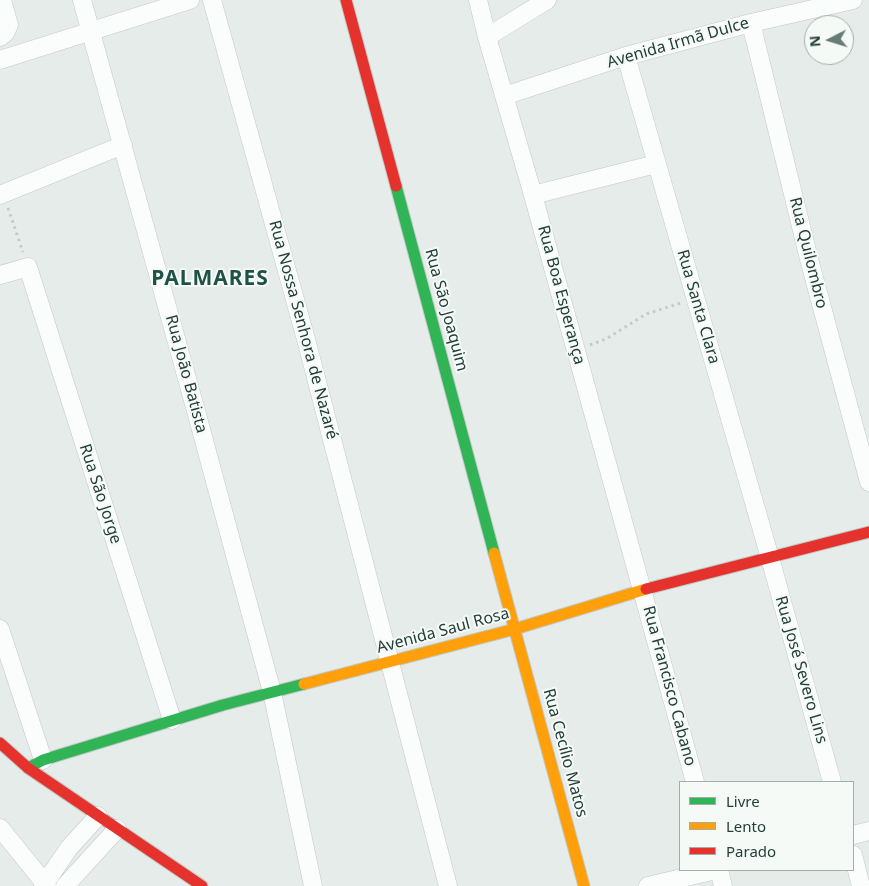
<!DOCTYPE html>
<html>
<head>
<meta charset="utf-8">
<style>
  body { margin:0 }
  #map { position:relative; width:869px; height:886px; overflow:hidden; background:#e6ece9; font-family:"Noto Sans",sans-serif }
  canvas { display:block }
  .legend { position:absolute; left:679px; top:781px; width:175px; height:90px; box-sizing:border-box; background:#f5faf7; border:1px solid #a1afab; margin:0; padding:6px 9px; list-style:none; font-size:15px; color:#233f38 }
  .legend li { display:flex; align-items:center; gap:10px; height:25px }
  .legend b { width:25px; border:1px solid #a1afab }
  .north { position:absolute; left:804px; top:15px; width:50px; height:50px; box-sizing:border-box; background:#f5faf7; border:1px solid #a1afab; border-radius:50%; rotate:265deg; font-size:14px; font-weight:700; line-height:20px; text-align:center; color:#233f38 }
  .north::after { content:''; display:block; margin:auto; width:18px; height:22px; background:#677c76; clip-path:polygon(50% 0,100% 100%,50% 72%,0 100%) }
</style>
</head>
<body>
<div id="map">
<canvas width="869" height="886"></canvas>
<ul class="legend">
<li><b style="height:6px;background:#30b455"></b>Livre</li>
<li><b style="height:6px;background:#ff9f0a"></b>Lento</li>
<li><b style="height:6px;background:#e5322d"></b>Parado</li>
</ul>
<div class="north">N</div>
</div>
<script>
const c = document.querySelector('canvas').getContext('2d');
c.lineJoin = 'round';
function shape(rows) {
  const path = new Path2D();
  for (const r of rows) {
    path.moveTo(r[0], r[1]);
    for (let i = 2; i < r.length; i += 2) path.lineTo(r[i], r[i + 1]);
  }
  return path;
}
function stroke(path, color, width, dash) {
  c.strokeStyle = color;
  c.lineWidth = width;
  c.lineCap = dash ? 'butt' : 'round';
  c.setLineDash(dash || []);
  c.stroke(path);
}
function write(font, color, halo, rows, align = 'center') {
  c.font = font + ' "Noto Sans",sans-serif';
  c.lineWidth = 4;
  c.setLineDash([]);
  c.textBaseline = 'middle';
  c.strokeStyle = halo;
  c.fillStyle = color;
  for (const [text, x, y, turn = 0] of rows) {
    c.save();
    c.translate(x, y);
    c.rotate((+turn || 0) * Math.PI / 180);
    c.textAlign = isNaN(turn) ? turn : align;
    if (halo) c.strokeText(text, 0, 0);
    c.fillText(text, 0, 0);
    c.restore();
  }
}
const street = shape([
  [82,0,196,411,272,692,313,886],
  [212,0,307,343,448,886],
  [478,0,487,37,533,195,695,782],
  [751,23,809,259,869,482],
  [0,37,5,33,9,25,2,0],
  [487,37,547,0],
  [626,56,770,558,832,782],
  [0,60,190,0],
  [504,96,626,56,751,23,853,0],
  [0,195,123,145],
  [533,195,656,164],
  [0,275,28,267,172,720],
  [0,629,43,760],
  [0,828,47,886],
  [853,835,869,831],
  [853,855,861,886],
  [719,870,723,886],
  [43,886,69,848,98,816],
  [65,886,117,829],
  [648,886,716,870]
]);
const fast = shape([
  [396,186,494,553],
  [28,768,43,760,223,705,304,684]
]);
const slow = shape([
  [494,553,584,886],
  [304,684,515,629,646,589]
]);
const jam = shape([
  [346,0,396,186],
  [646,589,869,532],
  [0,743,28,768,202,886]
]);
stroke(street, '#c3c9c6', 19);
stroke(fast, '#c1c9c6', 13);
stroke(slow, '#c1c9c6', 13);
stroke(jam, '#c1c9c6', 13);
stroke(shape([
  [8,208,23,252],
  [590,345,606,339,646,314,681,303]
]), '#c2cbc8', 3, [2.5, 4]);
stroke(street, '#fbfcfc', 18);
stroke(fast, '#30b455', 11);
stroke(slow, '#ff9f0a', 11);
stroke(jam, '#e5322d', 11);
write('16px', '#233f38', '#f5faf7', [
  ["Avenida Irmã Dulce",678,43,-16],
  ["Rua Quilombro",808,253,76],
  ["Rua Boa Esperança",561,295,75],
  ["Rua Santa Clara",698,307,74],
  ["Rua São Joaquim",446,310,75],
  ["Rua Nossa Senhora de Nazaré",303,330,75],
  ["Rua João Batista",186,374,75],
  ["Rua São Jorge",100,494,72],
  ["Avenida Saul Rosa",443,631,-15],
  ["Rua José Severo Lins",801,670,74],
  ["Rua Francisco Cabano",669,686,75],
  ["Rua Cecílio Matos",565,753,75]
]);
c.letterSpacing = '1px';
write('bold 21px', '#1f5246', '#f5faf7', [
  ["PALMARES",210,279]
]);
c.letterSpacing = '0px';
</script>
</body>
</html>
